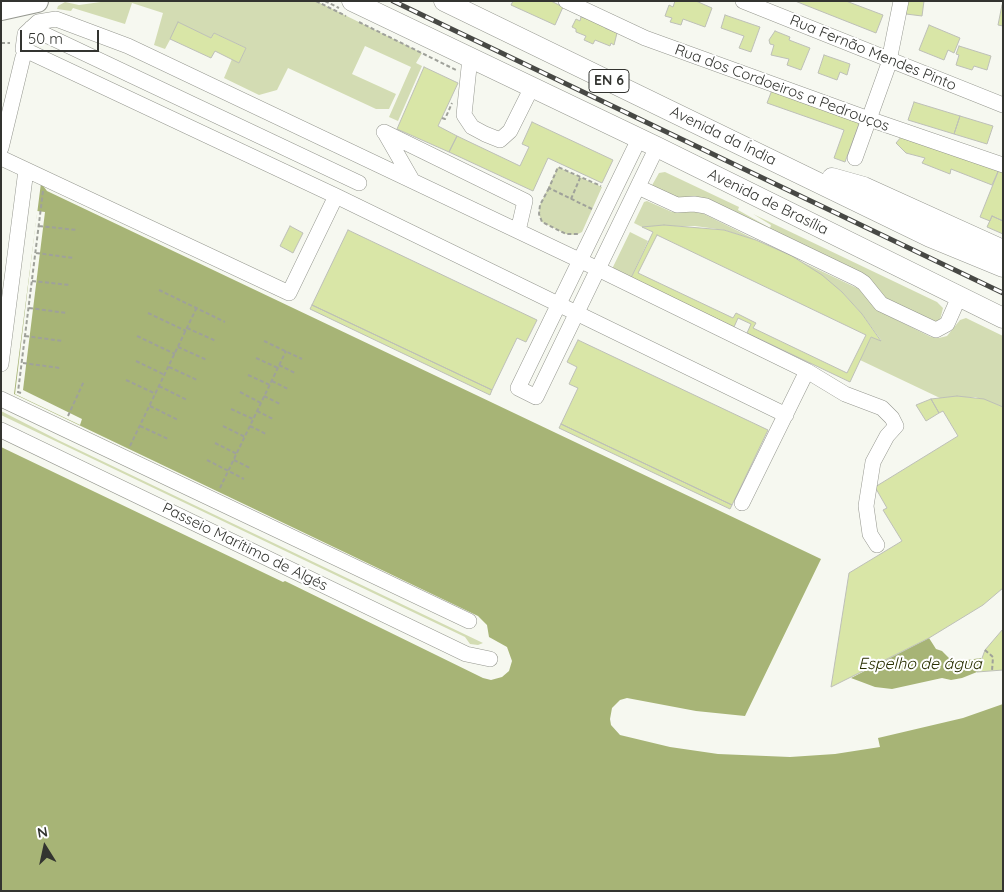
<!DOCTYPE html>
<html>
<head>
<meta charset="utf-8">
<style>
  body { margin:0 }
  #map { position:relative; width:1004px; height:892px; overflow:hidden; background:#f6f8f0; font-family:Quicksand,sans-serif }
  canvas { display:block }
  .frame { position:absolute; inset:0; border:2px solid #333430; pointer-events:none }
  .north { position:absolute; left:20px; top:822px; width:50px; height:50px; -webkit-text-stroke:4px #fff; paint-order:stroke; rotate:350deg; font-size:14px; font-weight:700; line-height:20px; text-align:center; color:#333430 }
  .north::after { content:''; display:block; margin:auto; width:18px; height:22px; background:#333430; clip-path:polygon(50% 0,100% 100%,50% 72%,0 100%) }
  .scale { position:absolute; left:20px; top:30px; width:79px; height:22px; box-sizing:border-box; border:2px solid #333430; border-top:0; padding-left:6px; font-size:15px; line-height:18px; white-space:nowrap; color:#333430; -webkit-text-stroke:4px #fff; paint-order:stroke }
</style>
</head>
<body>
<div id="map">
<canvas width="1004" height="892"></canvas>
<div class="frame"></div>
<div class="north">N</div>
<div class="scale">50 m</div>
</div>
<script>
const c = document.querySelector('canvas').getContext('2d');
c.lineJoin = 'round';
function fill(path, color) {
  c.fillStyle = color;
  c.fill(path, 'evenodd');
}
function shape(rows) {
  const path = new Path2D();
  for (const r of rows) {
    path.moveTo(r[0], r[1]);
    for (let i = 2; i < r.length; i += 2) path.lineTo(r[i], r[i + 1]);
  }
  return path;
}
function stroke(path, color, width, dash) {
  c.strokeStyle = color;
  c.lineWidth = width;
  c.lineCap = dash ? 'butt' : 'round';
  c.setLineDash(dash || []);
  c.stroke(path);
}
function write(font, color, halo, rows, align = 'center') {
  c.font = font + ' Quicksand,sans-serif';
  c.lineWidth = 4;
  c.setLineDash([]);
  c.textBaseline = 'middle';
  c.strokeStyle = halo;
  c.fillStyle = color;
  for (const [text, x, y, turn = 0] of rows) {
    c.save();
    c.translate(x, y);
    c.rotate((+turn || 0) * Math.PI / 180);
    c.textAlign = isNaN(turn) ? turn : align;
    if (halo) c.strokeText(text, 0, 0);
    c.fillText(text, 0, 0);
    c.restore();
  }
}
fill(shape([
  [108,1,316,1,422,53,416,63,422,66,398,121,389,117,411,67,365,46,352,74,396,94,389,109,376,109,288,68,277,90,259,95,224,78,232,59,239,63,246,48,214,33,211,38,179,23,165,49,154,45,163,13,132,3,125,24,73,8,71,11,57,9,58,6,65,2,79,5],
  [558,167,602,187,582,232,576,235,566,234,542,222,539,214,540,205],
  [665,172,739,207,738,210,770,228,771,225,753,214,937,302,943,308,940,320,935,323,682,200,651,187,659,173],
  [647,201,672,212,700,212,756,240,724,230,695,226,642,227,634,223,644,202],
  [630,232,648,241,631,278,612,269],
  [800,261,859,289,877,310,931,337,939,338,947,336,960,320,966,318,1003,336,1003,407,975,397,940,398,860,360,871,337,881,340,862,314,842,292],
  [1,411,58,440,483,643,478,645,470,644,465,637,1,415]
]), '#d3dcb3');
fill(shape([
  [41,183,47,191,821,559,745,716,696,711,627,698,620,700,612,708,610,719,611,725,620,735,670,747,718,754,790,757,835,754,880,747,878,738,963,718,1003,704,1003,891,1,891,1,447,283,582,285,581,483,678,491,680,502,677,509,671,512,661,507,647,489,637,487,625,478,616,14,394],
  [929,638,936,649,942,651,953,662,981,658,977,672,962,678,951,680,942,678,892,689,875,687,851,678]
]), '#a7b476');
fill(shape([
  [37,211,45,212,23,390,82,419,80,425,15,394]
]), '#f6f8f0');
const building = shape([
  [513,1,551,1,563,7,555,25,511,5,513,1],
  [675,1,696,1,712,8,705,27,683,19,681,25,670,22,672,18,665,16,669,5,673,7,675,1],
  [795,1,846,1,883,15,876,33,795,1],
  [908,1,924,1,922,16,906,14,908,1],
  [1002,5,1003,5,1003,26,998,25,1002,5],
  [725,15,760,27,751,52,739,48,744,36,721,28,725,15],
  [581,17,606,24,605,28,617,33,614,45,611,43,610,46,595,40,593,44,584,40,586,36,576,32,576,29,572,27,576,19,580,21,581,17],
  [178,22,211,38,214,33,246,48,239,63,215,51,211,58,170,39,178,22],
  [929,25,960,38,954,53,948,50,944,60,919,50,929,25],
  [775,31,790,37,789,40,810,48,801,70,787,65,789,59,771,55,774,45,770,44,769,40,775,31],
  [959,46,991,56,987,70,974,66,972,70,956,65,959,55,956,54,959,46],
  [824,55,850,64,847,75,840,72,837,80,818,73,824,55],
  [424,67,458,83,438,126,457,136,449,152,397,129,424,67],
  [772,90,860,121,845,162,834,158,844,130,767,103,772,90],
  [914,102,960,116,954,134,908,120,914,102],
  [960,116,993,126,987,144,954,134,960,116],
  [532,122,613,160,602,183,548,158,533,191,449,152,457,136,520,166,529,147,522,144,532,122],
  [902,136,1000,167,992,185,951,169,950,174,922,163,925,158,906,153,896,143,902,136],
  [1000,167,1003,168,1003,221,992,216,990,221,980,217,1000,167],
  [992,216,1003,221,1003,234,987,227,992,216],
  [664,225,724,230,756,240,792,256,822,275,842,292,862,314,881,341,871,337,850,382,747,333,751,324,738,318,734,327,631,278,653,232,642,227,664,225],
  [290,226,303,233,293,253,280,246,290,226],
  [348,230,537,320,526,342,517,338,492,390,312,305,348,230],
  [657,235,866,335,847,373,753,328,756,323,736,313,733,318,638,273,657,235],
  [312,305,492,390,490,395,310,309,312,305],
  [578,340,768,430,732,505,561,424,578,388,569,384,577,367,567,362,578,340],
  [957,396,984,399,1003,407,1003,588,983,605,929,638,831,687,849,573,902,541,883,510,887,508,875,487,958,436,943,411,939,413,931,399,957,396],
  [931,399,939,413,926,421,916,405,931,399],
  [561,424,732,505,730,509,559,428,561,424],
  [1003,629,1003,670,977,672,985,650,1003,629]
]);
fill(building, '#d9e6a7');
stroke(building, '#bdbfb7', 1);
const minor = shape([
  [566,1,645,38,869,119,1003,165],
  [743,1,1003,105],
  [31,28,359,183],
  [470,58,464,115,472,127,485,134,500,140,510,131,532,87],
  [384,132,525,201,518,231],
  [385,133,412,180],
  [639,139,518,388,536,397,657,147],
  [1,148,23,57],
  [1,158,289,293,336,196],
  [855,158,888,66,901,1],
  [638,187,677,205,694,204,706,206,858,279,864,283,881,304,936,330,947,324,959,297],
  [1,364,26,170],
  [1,399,469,621],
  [786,415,336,196,23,49,25,34,38,22,56,19,128,46,598,269,807,371,845,394,882,408,892,418,896,426,887,436,873,462,866,506,870,534,877,545],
  [1,430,466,654,490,659],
  [742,503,807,371]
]);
const major = shape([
  [352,1,657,147,1003,318],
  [444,1,930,237,1003,267],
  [832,178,864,187,1003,250]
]);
const highway = shape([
  [1,9,37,1]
]);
stroke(minor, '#95978f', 16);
stroke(major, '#95978f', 21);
stroke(highway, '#95978f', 24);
stroke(shape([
  [316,1,346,16],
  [325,1,339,8],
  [359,22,456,70],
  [1,43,10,43],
  [442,118,445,119,452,103],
  [549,188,540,205,539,214,542,222,566,234,578,234],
  [571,199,580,178],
  [592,209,549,188,558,167,601,186],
  [39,226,77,230],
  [36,253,74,258],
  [32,281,70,285],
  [159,290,225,322],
  [29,308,67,313],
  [148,313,186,331],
  [187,328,216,341],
  [25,336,63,341],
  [137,336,175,354],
  [264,341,302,359],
  [178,347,207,360],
  [256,358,278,368],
  [136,361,165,375],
  [23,363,60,368],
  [279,365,295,373],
  [169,367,197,380],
  [248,375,270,385],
  [126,380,156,394],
  [272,381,288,389],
  [159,386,187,400],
  [240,392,261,403],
  [21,393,18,392,43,191],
  [264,396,280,404],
  [150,406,178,420],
  [231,409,253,419],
  [257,411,273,419],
  [68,416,84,381],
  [140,426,168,439],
  [223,426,245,437],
  [250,426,266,434],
  [215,443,237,454],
  [130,446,197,307],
  [207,460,244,479],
  [234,460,250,468],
  [220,488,286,351],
  [985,650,993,657,992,671]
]), '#9fa19a', 2, [4, 2.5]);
stroke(minor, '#fff', 15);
stroke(major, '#fff', 20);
stroke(highway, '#fff', 22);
const rail = shape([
  [393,1,1003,293]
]);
stroke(rail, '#474844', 5);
stroke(rail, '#fff', 3, [9]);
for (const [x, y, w] of [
  [609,81,40]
]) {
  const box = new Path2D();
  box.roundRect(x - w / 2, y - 11.5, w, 23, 4);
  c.fillStyle = '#fff';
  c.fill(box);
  stroke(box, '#333430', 1);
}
write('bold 14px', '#333430', null, [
  ["EN 6",609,81]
]);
write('15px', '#333430', '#fff', [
  ["Rua Fernão Mendes Pinto",873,53,22],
  ["Rua dos Cordoeiros a Pedrouços",782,88,20],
  ["Avenida da Índia",723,136,26],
  ["Avenida de Brasília",768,202,26],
  ["Passeio Marítimo de Algés",245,547,26]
]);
write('italic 16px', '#282e00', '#fff', [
  ["Espelho de água",920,664]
]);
</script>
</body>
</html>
